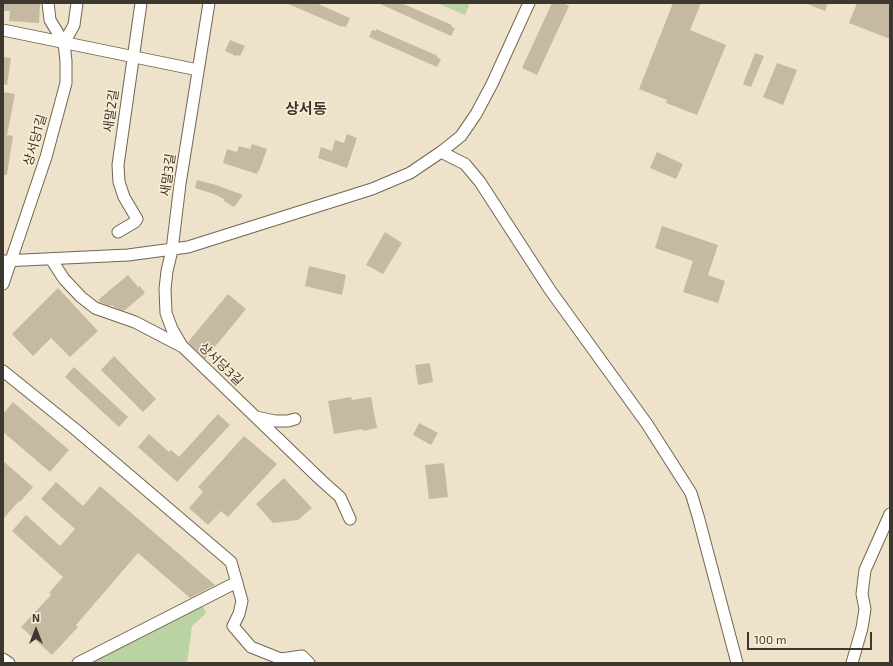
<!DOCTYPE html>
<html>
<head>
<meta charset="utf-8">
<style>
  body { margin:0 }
  #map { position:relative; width:893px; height:666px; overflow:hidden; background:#efe2ca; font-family:"Exo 2",sans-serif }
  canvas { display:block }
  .frame { position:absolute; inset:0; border:4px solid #3d382f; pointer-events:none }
  .north { position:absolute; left:16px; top:610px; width:40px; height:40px; -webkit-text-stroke:3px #fcefd7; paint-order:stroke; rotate:0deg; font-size:11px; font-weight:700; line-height:16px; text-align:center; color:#3d382f }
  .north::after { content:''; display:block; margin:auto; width:14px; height:18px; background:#3d382f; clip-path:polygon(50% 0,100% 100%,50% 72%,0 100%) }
  .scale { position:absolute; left:747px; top:632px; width:125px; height:18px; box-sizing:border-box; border:2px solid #3d382f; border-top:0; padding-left:5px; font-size:12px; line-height:14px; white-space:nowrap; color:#3d382f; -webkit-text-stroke:3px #fcefd7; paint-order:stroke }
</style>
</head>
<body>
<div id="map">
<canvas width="893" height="666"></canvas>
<div class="frame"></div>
<div class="north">N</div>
<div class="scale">100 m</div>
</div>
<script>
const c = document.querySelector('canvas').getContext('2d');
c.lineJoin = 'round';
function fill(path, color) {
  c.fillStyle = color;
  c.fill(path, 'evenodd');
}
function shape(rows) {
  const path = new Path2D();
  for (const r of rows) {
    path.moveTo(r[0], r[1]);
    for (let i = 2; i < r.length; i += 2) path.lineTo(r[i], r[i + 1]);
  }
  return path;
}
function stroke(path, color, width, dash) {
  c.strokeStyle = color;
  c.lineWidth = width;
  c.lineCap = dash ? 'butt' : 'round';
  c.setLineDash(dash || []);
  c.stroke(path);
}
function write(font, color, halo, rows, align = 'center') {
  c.font = font + ' "Exo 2","Noto Sans KR",sans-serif';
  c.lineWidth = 3;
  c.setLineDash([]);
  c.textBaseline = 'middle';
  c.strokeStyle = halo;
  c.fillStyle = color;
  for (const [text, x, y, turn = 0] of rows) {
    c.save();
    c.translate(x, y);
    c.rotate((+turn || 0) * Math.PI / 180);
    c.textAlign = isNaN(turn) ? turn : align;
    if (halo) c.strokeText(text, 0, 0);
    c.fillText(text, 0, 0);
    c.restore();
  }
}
fill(shape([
  [437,3,470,3,465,15],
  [203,606,206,613,192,626,187,663,92,663]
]), '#bad3a2');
fill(shape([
  [3,3,40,3,39,23,9,21,10,11,3,11],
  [286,3,316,3,350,18,346,27,343,26,342,27],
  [378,3,401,3,452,25,451,27,455,28,451,36],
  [552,3,562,3,569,6,537,75,522,68],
  [673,3,701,3,690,30,726,45,697,115,666,103,667,100,639,89],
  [805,3,828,3,825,11],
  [857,3,890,3,890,39,849,23],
  [376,29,438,56,437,58,441,59,437,67,369,37,372,30,376,31],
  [230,40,245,46,240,56,237,55,236,56,225,51],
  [755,53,764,56,751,87,743,84],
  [3,57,11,58,7,85,3,84],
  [777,63,797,70,783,105,763,97],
  [3,92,15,94,7,135,13,136,7,175,3,175],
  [347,134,357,138,347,168,318,158,321,147,332,151,335,140,344,143],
  [252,144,267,149,259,171,258,170,257,174,223,163,227,149,237,152,239,146,250,149],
  [657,152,683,164,676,179,650,168],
  [197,180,216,185,243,195,234,207,224,201,224,199,214,194,195,188],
  [662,226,718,245,708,275,725,281,718,303,683,292,693,261,655,248],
  [385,232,402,243,383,274,366,265],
  [309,266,346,275,342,295,305,286],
  [128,275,138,287,140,286,145,293,124,311,114,307,112,305,110,306,100,302,98,300],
  [58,288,98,331,70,357,51,338,33,356,12,334],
  [228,294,246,309,205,359,188,342],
  [114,356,156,399,143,412,101,370],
  [430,363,433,382,418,385,415,365],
  [74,367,128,417,119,427,65,377],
  [351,397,352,400,371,397,377,428,363,431,363,429,334,434,328,401],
  [13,402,69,450,50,472,3,432,3,414],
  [218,414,230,425,177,482,138,447,149,434,169,452,171,450,179,457],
  [419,423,438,433,431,445,413,435],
  [244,436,277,464,228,517,221,511,208,525,189,508,203,492,198,487],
  [3,461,33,487,20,502,19,501,3,519],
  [444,463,448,497,429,499,425,465],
  [284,478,312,508,298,520,273,523,256,504],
  [56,482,83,506,100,486,215,585,190,598,138,553,76,625,78,627,52,655,21,627,51,595,49,593,63,577,12,531,26,515,60,546,75,529,41,499]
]), '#c6b9a2');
const minor = shape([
  [3,30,198,70],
  [64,43,74,25,77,3],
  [441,152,465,164,480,182,550,290,647,424,691,493,698,516,737,663],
  [118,232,135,222,137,219,124,197,119,182,118,165,141,3],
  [51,259,64,279,81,297,95,308,135,322,183,347,322,481,340,497,350,519],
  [3,261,128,255,188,247,372,189,410,173,441,152,461,136,476,114,492,84,529,3],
  [3,284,46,157,66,83,66,61,64,43,50,20,48,3],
  [182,346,172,329,166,313,165,289,167,271,172,250,180,184,209,3],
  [3,371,75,429,231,562,242,601,239,614,233,626,251,647,281,659,302,656,309,663],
  [256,417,275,421,288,421,295,419],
  [3,659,9,663],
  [78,663,237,582],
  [852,663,862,628,865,609,862,594,865,570,890,514]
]);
stroke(minor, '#716650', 13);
stroke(minor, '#fff', 11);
write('13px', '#3d382f', '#fcefd7', [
  ["새말2길",111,111,-82],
  ["상서당1길",35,140,-74],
  ["새말3길",168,175,-82],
  ["상서당3길",221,364,44]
]);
write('bold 15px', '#3d382f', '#fcefd7', [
  ["상서동",306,109]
]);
</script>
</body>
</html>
